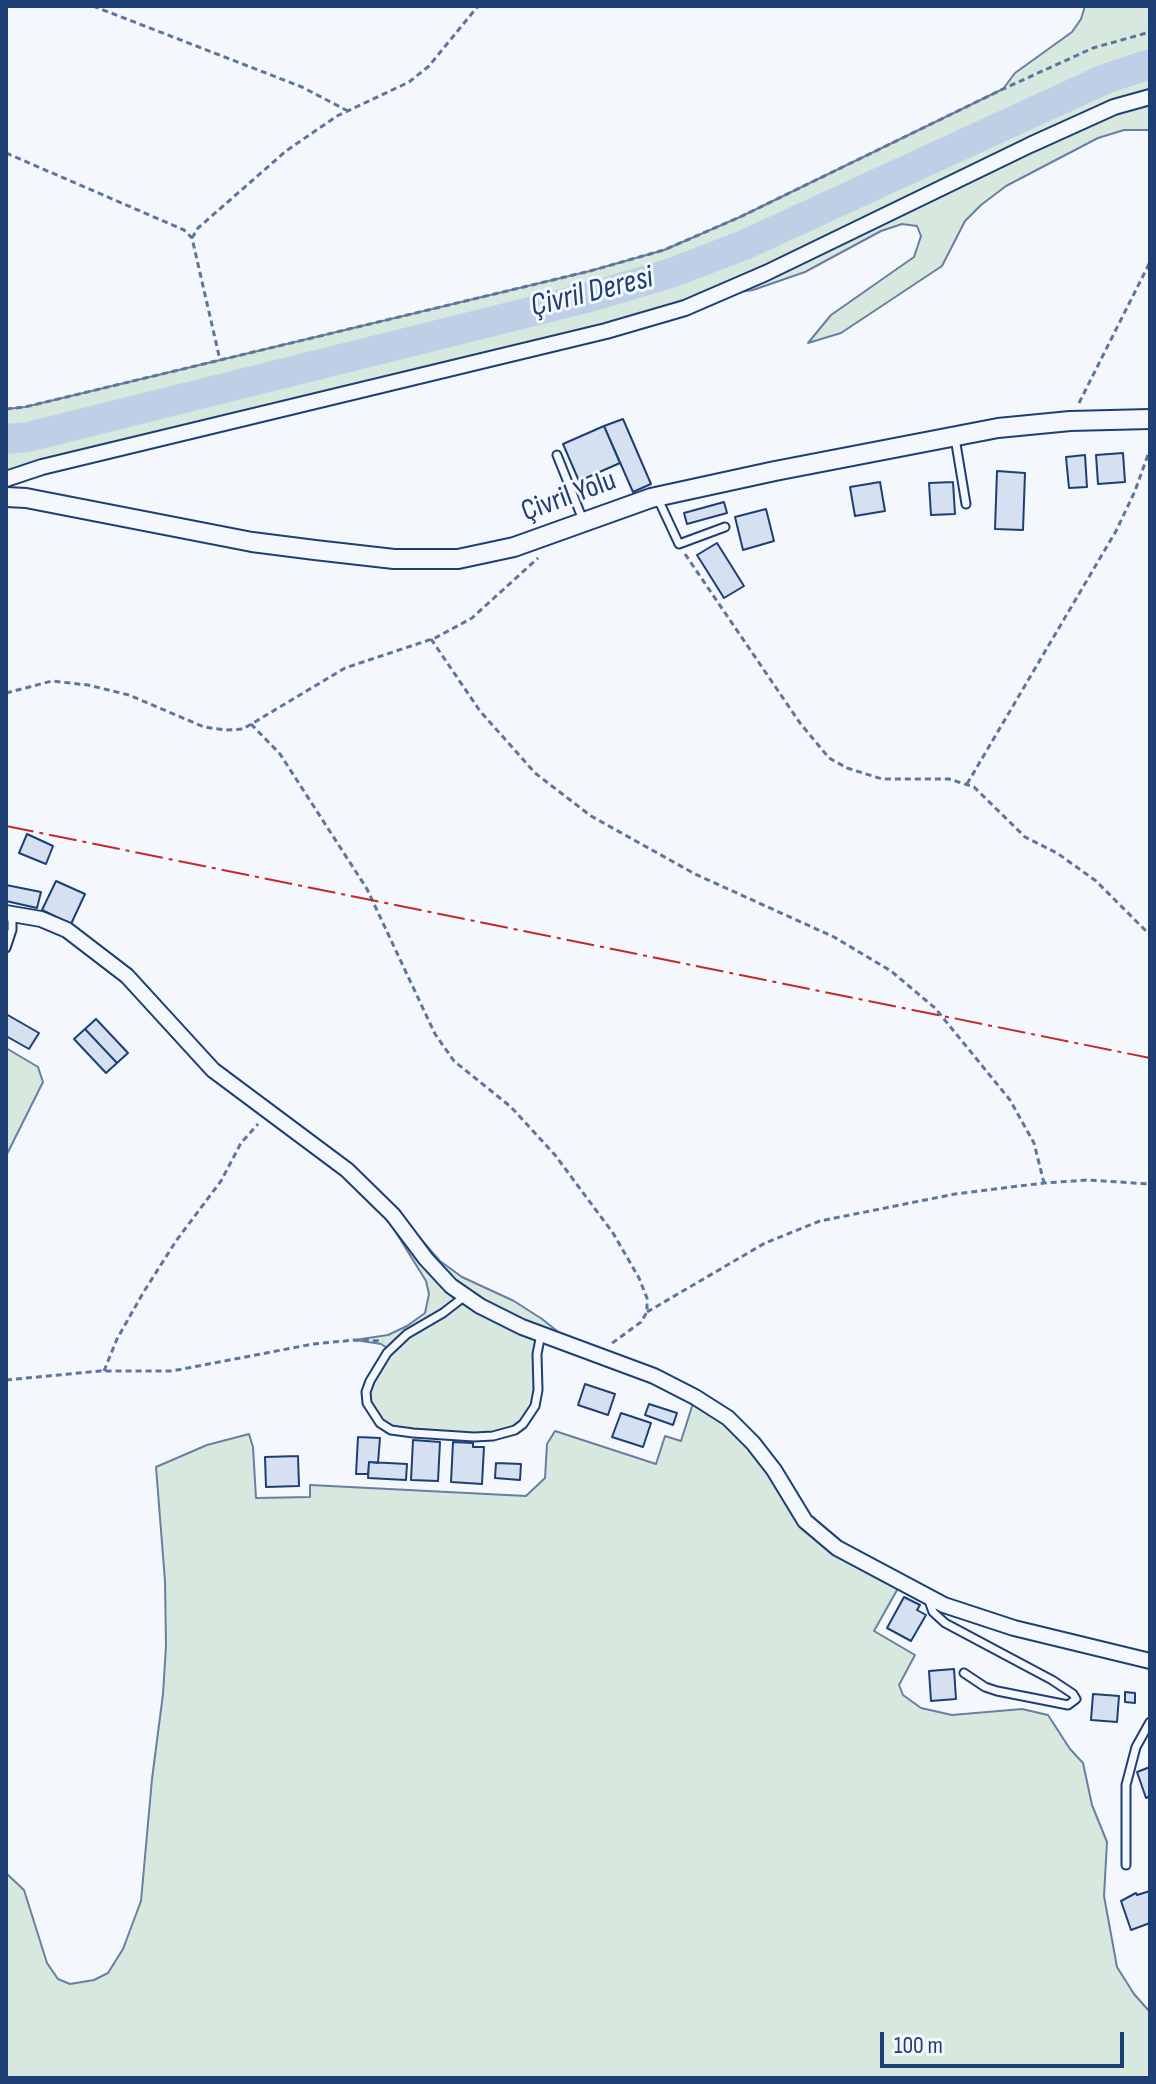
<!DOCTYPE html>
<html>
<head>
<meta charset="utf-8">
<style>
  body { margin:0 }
  #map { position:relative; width:1156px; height:2084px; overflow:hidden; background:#f4f7fb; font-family:"Sofia Sans Condensed",sans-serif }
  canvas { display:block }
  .frame { position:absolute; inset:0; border:8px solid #1d3f73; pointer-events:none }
  .scale { position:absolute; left:880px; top:2032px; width:244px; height:36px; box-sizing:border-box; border:4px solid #1d3f73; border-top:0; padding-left:10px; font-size:24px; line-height:28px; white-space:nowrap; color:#1d3f73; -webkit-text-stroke:6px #f4f7fb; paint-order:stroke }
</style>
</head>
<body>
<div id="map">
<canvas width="1156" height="2084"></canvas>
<div class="frame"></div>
<div class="scale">100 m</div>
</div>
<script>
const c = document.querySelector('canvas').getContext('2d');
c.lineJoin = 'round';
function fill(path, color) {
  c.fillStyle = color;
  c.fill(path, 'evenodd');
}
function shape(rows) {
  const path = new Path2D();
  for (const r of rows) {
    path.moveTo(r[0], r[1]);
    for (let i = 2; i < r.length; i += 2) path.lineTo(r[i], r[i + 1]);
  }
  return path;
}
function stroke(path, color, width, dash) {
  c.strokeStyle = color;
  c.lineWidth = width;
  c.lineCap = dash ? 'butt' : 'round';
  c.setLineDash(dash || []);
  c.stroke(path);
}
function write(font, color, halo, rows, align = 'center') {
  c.font = font + ' "Sofia Sans Condensed",sans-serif';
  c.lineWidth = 6;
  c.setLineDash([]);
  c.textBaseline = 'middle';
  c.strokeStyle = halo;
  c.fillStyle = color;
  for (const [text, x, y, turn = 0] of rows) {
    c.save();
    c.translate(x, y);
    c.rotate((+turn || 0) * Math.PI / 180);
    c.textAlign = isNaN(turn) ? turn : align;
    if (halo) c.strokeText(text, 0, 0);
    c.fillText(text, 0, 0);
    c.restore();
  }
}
const green = shape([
  [1085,6,1150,6,1150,130,1124,130,1098,138,1006,186,981,205,965,221,942,266,841,333,808,343,831,315,914,257,921,236,917,226,902,224,881,231,805,272,753,290,713,296,685,308,6,479,6,409,25,407,590,271,664,250,740,217,1003,89,1015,73,1072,32,1081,19,1085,6],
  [6,1048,38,1067,43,1082,6,1156,6,1048],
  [374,1197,399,1214,440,1261,462,1277,514,1301,542,1319,576,1346,541,1334,538,1390,523,1424,493,1436,391,1430,372,1415,366,1392,387,1353,387,1348,381,1344,355,1340,388,1335,407,1326,425,1313,429,1294,426,1281,374,1197],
  [695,1397,728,1418,805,1521,901,1583,874,1631,915,1655,899,1685,903,1695,921,1708,952,1715,1022,1709,1048,1715,1070,1749,1083,1763,1092,1805,1107,1842,1104,1896,1117,1967,1134,1994,1150,2012,1150,2078,6,2078,6,1873,24,1890,47,1963,58,1979,70,1984,94,1980,108,1973,123,1949,141,1901,152,1779,163,1694,166,1646,165,1581,156,1467,207,1445,249,1434,253,1447,256,1498,310,1497,310,1485,526,1496,545,1478,547,1444,555,1431,656,1464,665,1436,681,1441,695,1397]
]);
fill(green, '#d7e8df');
stroke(green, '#687fa3', 2);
stroke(shape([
  [6,439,28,437,594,296,671,273,744,245,1105,79,1150,64]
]), '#bed0e5', 30);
const building = shape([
  [623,419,651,484,633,492,604,426,623,419],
  [604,426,620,463,579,481,563,444,604,426],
  [1123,453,1125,482,1098,484,1096,455,1123,453],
  [1085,455,1087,487,1069,488,1066,457,1085,455],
  [997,471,1025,473,1023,530,995,529,997,471],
  [880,482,885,511,855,516,850,487,880,482],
  [953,482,955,514,931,515,929,483,953,482],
  [724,502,727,513,687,524,684,513,724,502],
  [766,509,774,541,743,550,735,517,766,509],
  [717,543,744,586,724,598,697,555,717,543],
  [27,834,53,846,46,864,19,853,27,834],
  [56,881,85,894,71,924,42,910,56,881],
  [6,885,41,892,37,908,6,901,6,885],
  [6,1014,39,1033,29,1049,6,1036,6,1014],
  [96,1019,128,1053,117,1063,85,1029,96,1019],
  [85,1029,117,1063,106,1073,74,1039,85,1029],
  [585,1384,615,1394,608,1415,578,1405,585,1384],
  [649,1404,677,1413,673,1425,645,1415,649,1404],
  [621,1413,651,1423,643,1447,612,1437,621,1413],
  [358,1437,380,1438,378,1463,369,1462,368,1474,356,1474,358,1437],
  [413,1440,440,1442,438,1481,411,1480,413,1440],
  [453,1442,473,1443,473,1447,484,1447,482,1484,451,1482,453,1442],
  [298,1456,299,1486,266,1487,265,1457,298,1456],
  [369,1462,407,1464,406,1480,368,1478,369,1462],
  [496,1463,521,1464,520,1480,495,1478,496,1463],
  [904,1597,920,1605,917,1610,926,1615,911,1641,887,1628,904,1597],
  [954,1669,956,1699,931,1701,929,1671,954,1669],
  [1125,1692,1135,1693,1135,1703,1125,1702,1125,1692],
  [1093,1694,1119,1696,1117,1722,1091,1720,1093,1694],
  [1150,1767,1150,1796,1146,1798,1137,1772,1150,1767],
  [1150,1891,1150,1923,1131,1930,1121,1901,1136,1893,1137,1895,1150,1891]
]);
fill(building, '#d5e0f0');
stroke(building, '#1d3f73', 2);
const service = shape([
  [955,438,966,504],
  [557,455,583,520],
  [658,499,679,544,725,527],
  [6,948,12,930,12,914],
  [465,1296,443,1313,407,1334,387,1353,370,1381,366,1392,367,1403,380,1423,391,1430,413,1433,474,1437,493,1436,515,1430,523,1424,535,1406,538,1390,537,1354,541,1334],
  [928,1598,933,1612,945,1623,1052,1680,1073,1694,1076,1699,1068,1705,997,1691,985,1687,964,1673],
  [1126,1865,1126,1785,1136,1747,1150,1722]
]);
const minor = shape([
  [6,479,42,467,606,331,685,308,766,273,1030,145,1114,107,1150,97],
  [6,913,41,919,67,930,127,976,213,1070,347,1170,393,1215,426,1259,451,1286,480,1306,522,1327,654,1376,695,1397,728,1418,753,1443,774,1470,805,1521,837,1548,944,1605,1014,1628,1150,1661]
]);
const tertiary = shape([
  [6,497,26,498,252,542,315,550,394,559,458,559,514,547,651,498,775,471,998,428,1070,421,1150,419]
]);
stroke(service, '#1d3f73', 11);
stroke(minor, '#1d3f73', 18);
stroke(tertiary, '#1d3f73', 22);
stroke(shape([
  [93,6,302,87,348,111],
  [6,153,184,230,192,238,220,360],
  [192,238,198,228,286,151,337,116,409,82,429,66,478,6],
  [1079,403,1150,262],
  [6,409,25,407,590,271,664,250,740,217,1003,89,1093,48,1150,32],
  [685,554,800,723,829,758,847,768,882,779,949,779,974,787,1025,837,1057,853,1096,881,1150,935],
  [431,639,480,711,535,773,591,816,695,874,834,937,891,971,935,1008,1010,1100,1034,1143,1044,1183],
  [6,693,52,681,88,685,129,695,204,727,226,730,243,729,345,668,435,638,472,618,538,558],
  [251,724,280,754,367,889,435,1034,454,1061,511,1107,555,1155,613,1233,639,1278,647,1298,647,1312,641,1322,611,1344],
  [967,784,1116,531,1135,491,1150,449],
  [647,1312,765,1243,820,1221,955,1194,1044,1183,1088,1180,1150,1184],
  [104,1371,117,1339,143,1293,176,1241,221,1181,241,1143,258,1124],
  [6,1380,100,1371,172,1371,313,1344,355,1340,383,1341]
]), '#5e769c', 3, [6, 4]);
stroke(service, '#f4f7fb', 7);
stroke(minor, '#f4f7fb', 14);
stroke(tertiary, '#f4f7fb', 18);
stroke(shape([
  [6,826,1150,1058]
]), '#c62828', 2, [28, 6, 4, 6]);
write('30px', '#1d3f73', '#f4f7fb', [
  ["Çivril Yolu",569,497,-20]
]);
write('italic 32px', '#1d3f73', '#f4f7fb', [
  ["Çivril Deresi",592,293,-14]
]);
</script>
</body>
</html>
